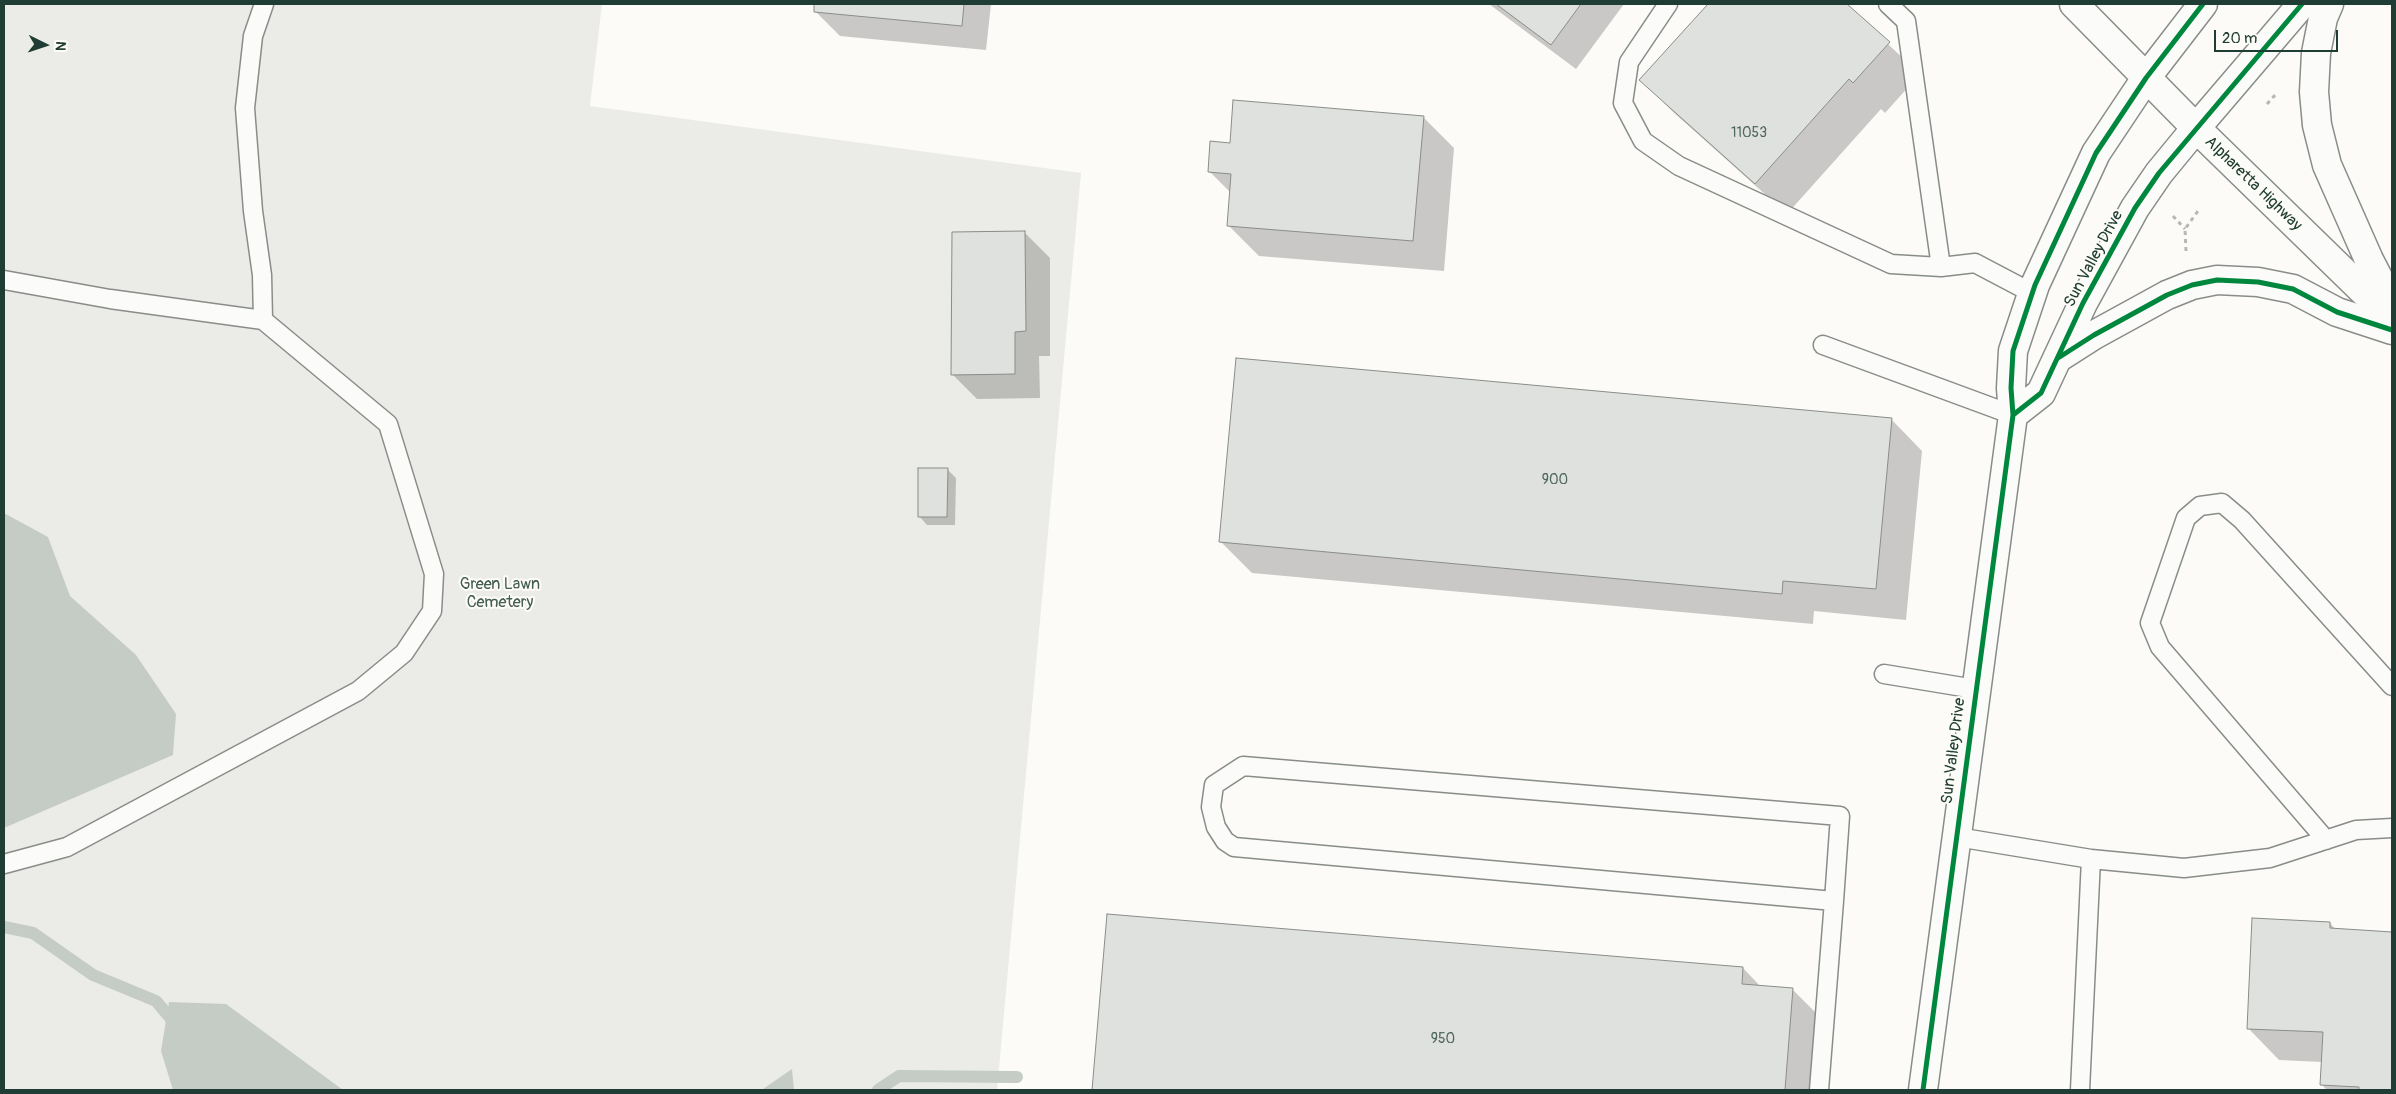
<!DOCTYPE html>
<html>
<head>
<meta charset="utf-8">
<style>
  body { margin:0 }
  #map { position:relative; width:2396px; height:1094px; overflow:hidden; background:#fcfbf8; font-family:Pangolin,sans-serif }
  canvas { display:block }
  .frame { position:absolute; inset:0; border:5px solid #1f3d34; pointer-events:none }
  .north { position:absolute; left:20px; top:20px; width:50px; height:50px; -webkit-text-stroke:4px #fdfcf7; paint-order:stroke; rotate:94deg; font-size:14px; font-weight:700; line-height:20px; text-align:center; color:#1f3d34 }
  .north::after { content:''; display:block; margin:auto; width:18px; height:22px; background:#1f3d34; clip-path:polygon(50% 0,100% 100%,50% 72%,0 100%) }
  .scale { position:absolute; left:2214px; top:30px; width:124px; height:22px; box-sizing:border-box; border:2px solid #1f3d34; border-top:0; padding-left:6px; font-size:15px; line-height:18px; white-space:nowrap; color:#1f3d34; -webkit-text-stroke:4px #fdfcf7; paint-order:stroke }
</style>
</head>
<body>
<div id="map">
<canvas width="2396" height="1094"></canvas>
<div class="frame"></div>
<div class="north">N</div>
<div class="scale">20 m</div>
</div>
<script>
const c = document.querySelector('canvas').getContext('2d');
c.lineJoin = 'round';
function fill(path, color) {
  c.fillStyle = color;
  c.fill(path, 'evenodd');
}
function shape(rows) {
  const path = new Path2D();
  for (const r of rows) {
    path.moveTo(r[0], r[1]);
    for (let i = 2; i < r.length; i += 2) path.lineTo(r[i], r[i + 1]);
  }
  return path;
}
function stroke(path, color, width, dash) {
  c.strokeStyle = color;
  c.lineWidth = width;
  c.lineCap = dash ? 'butt' : 'round';
  c.setLineDash(dash || []);
  c.stroke(path);
}
function write(font, color, halo, rows, align = 'center') {
  c.font = font + ' Pangolin,sans-serif';
  c.lineWidth = 4;
  c.setLineDash([]);
  c.textBaseline = 'middle';
  c.strokeStyle = halo;
  c.fillStyle = color;
  for (const [text, x, y, turn = 0] of rows) {
    c.save();
    c.translate(x, y);
    c.rotate((+turn || 0) * Math.PI / 180);
    c.textAlign = isNaN(turn) ? turn : align;
    if (halo) c.strokeText(text, 0, 0);
    c.fillText(text, 0, 0);
    c.restore();
  }
}
fill(shape([
  [4,4,602,4,590,106,1081,173,997,1090,4,1090]
]), '#ebece8');
fill(shape([
  [4,513,48,537,70,596,136,655,176,714,173,755,4,828],
  [169,1002,226,1004,343,1090,173,1090,161,1051],
  [792,1069,794,1090,762,1090,763,1089]
]), '#c5ccc6');
fill(shape([
  [816,4,991,4,986,50,840,36,815,11],
  [1489,4,1624,4,1576,69],
  [1710,4,1845,4,1920,74,1885,113,1881,109,1787,214,1672,111,1641,80],
  [1423,117,1454,148,1444,271,1259,256,1228,225,1231,193,1209,171,1231,144],
  [1025,233,1050,258,1050,356,1039,356,1040,398,977,399,952,374],
  [1891,419,1922,451,1906,620,1814,611,1813,624,1252,573,1220,541],
  [947,469,956,478,955,525,927,525,919,516],
  [1108,915,1743,968,1761,987,1793,990,1824,1021,1818,1090,1093,1090],
  [2330,923,2336,930,2392,933,2392,1090,2327,1090,2321,1084,2322,1062,2279,1060,2248,1028]
]), '#0003');
stroke(shape([
  [4,927,33,933,93,975,156,1001,178,1027],
  [878,1090,899,1076,1017,1077]
]), '#c5ccc6', 12);
const building = shape([
  [814,4,964,4,962,26,814,12,814,4],
  [1496,4,1581,4,1551,45,1496,4],
  [1708,4,1847,4,1890,42,1853,83,1849,79,1755,184,1639,80,1708,4],
  [1233,100,1424,116,1413,241,1227,226,1231,174,1208,172,1210,141,1230,143,1233,100],
  [1025,231,1026,331,1015,332,1015,374,951,375,952,232,1025,231],
  [1236,358,1892,418,1876,589,1783,581,1782,594,1219,542,1236,358],
  [918,468,948,468,947,517,918,517,918,468],
  [1107,914,1743,967,1742,984,1793,988,1785,1090,1092,1090,1107,914],
  [2252,918,2330,922,2330,928,2392,932,2392,1090,2359,1090,2359,1087,2320,1085,2323,1032,2247,1029,2252,918]
]);
fill(building, '#dfe1de');
stroke(building, '#888d8a', 1);
const lane = shape([
  [1668,4,1629,62,1623,103,1643,141,1679,166,1891,264,1941,267,1975,263,2032,293],
  [1888,4,1906,21,1941,267],
  [4,280,110,299,263,320,388,424,434,574,432,611,404,653,358,691,67,847,4,864],
  [263,320,262,275,253,211,245,108,253,36,264,4],
  [1823,345,2013,415],
  [1884,674,1975,689],
  [1957,837,2091,859,2184,868,2270,858,2356,830,2392,828],
  [2326,840,2160,647,2150,623,2186,518,2200,506,2222,503,2242,520,2392,686],
  [1819,1090,1834,901,1840,816,1243,766,1214,785,1211,807,1216,827,1225,841,1234,847,1834,901],
  [2080,1090,2091,859]
]);
const street = shape([
  [2146,78,2203,4],
  [2196,128,2302,4]
]);
const secondary = shape([
  [2058,358,2094,335,2167,295,2192,285,2217,280,2258,282,2293,289,2337,312,2392,330],
  [2013,415,2041,393,2083,303,2135,208,2159,173,2196,128],
  [1923,1090,2013,415,2011,388,2013,351,2035,285,2096,153,2146,78]
]);
const highway = shape([
  [2074,4,2196,128,2392,319],
  [2329,4,2323,18,2316,53,2314,92,2317,125,2327,165,2369,260,2392,304]
]);
stroke(lane, '#888d8a', 21);
stroke(street, '#888d8a', 31);
stroke(secondary, '#888d8a', 31);
stroke(highway, '#888d8a', 31);
stroke(shape([
  [2267,104,2277,93],
  [2173,216,2185,229],
  [2186,251,2185,229,2198,211]
]), '#b5b8b6', 3, [4, 4]);
stroke(lane, '#fbfbf9', 18);
stroke(street, '#fbfbf9', 28);
stroke(secondary, '#fbfbf9', 28);
stroke(highway, '#fbfbf9', 28);
stroke(shape([
  [2058,358,2094,335,2167,295,2192,285,2217,280,2258,282,2293,289,2337,312,2392,330],
  [2013,415,2041,393,2083,303,2135,208,2159,173,2302,4],
  [1923,1090,2013,415,2011,388,2013,351,2035,285,2096,153,2146,78,2203,4]
]), '#00873e', 5);
write('14px', '#4f665e', null, [
  ["11053",1749,133],
  ["900",1555,480],
  ["950",1443,1039]
]);
write('16px', '#1f3d34', '#fdfcf7', [
  ["Alpharetta Highway",2253,184,44],
  ["Sun Valley Drive",2094,259,-62],
  ["Sun Valley Drive",1954,751,-83]
]);
write('16px', '#455e55', '#fdfcf7', [
  ["Green Lawn",500,585],
  ["Cemetery",500,603]
]);
</script>
</body>
</html>
